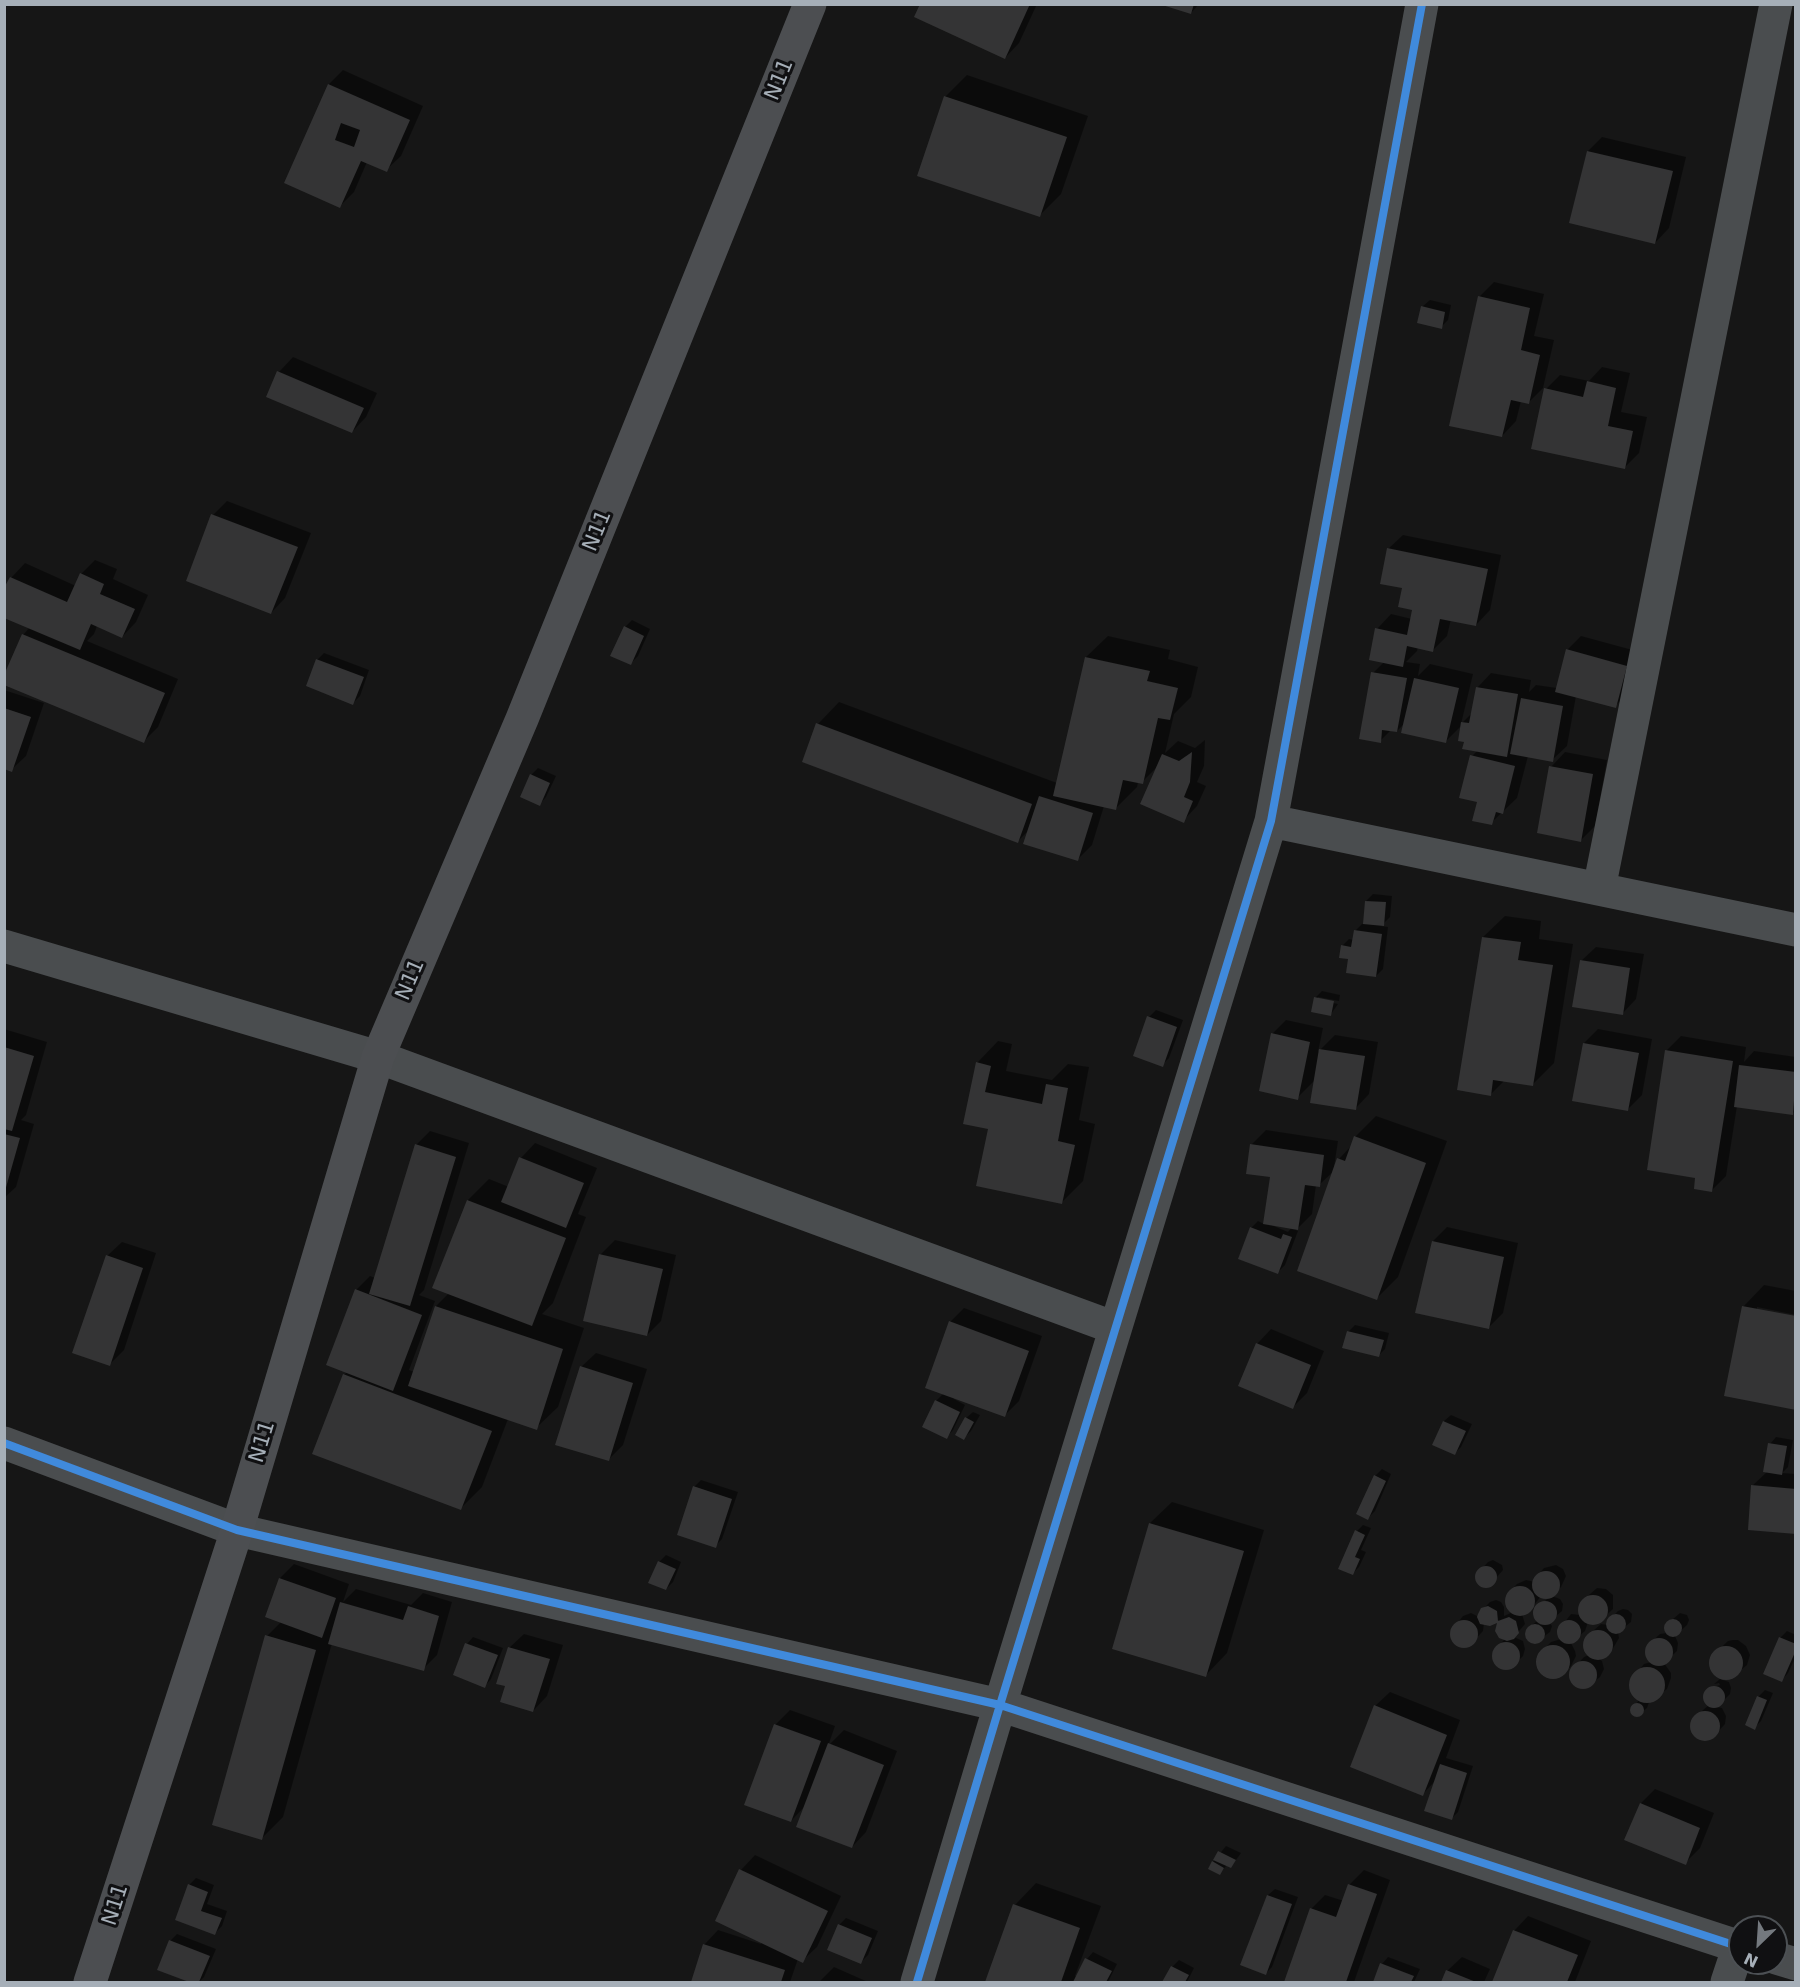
<!DOCTYPE html>
<html>
<head>
<meta charset="utf-8">
<style>
  body { margin:0 }
  #map { position:relative; width:1800px; height:1987px; overflow:hidden; background:#161616; font-family:"DejaVu Sans",sans-serif }
  canvas { display:block }
  .frame { position:absolute; inset:0; border:6px solid #a6afb8; pointer-events:none }
  .north { position:absolute; left:1728px; top:1915px; width:60px; height:60px; box-sizing:border-box; background:#101012; border:2px solid #4c5054; border-radius:50%; rotate:205deg; font-size:16px; font-weight:700; line-height:24px; text-align:center; color:#a6afb8 }
  .north::after { content:''; display:block; margin:auto; width:21px; height:27px; background:#74797f; clip-path:polygon(50% 0,100% 100%,50% 72%,0 100%) }
</style>
</head>
<body>
<div id="map">
<canvas width="1800" height="1987"></canvas>
<div class="frame"></div>
<div class="north">N</div>
</div>
<script>
const c = document.querySelector('canvas').getContext('2d');
c.lineJoin = 'round';
function fill(path, color) {
  c.fillStyle = color;
  c.fill(path, 'evenodd');
}
function shape(rows) {
  const path = new Path2D();
  for (const r of rows) {
    if (r.length === 3) {
      path.moveTo(r[0] + r[2], r[1]);
      path.arc(r[0], r[1], r[2], 0, 2 * Math.PI);
      continue;
    }
    path.moveTo(r[0], r[1]);
    for (let i = 2; i < r.length; i += 2) path.lineTo(r[i], r[i + 1]);
  }
  return path;
}
function stroke(path, color, width, dash) {
  c.strokeStyle = color;
  c.lineWidth = width;
  c.lineCap = dash ? 'butt' : 'round';
  c.setLineDash(dash || []);
  c.stroke(path);
}
function write(font, color, halo, rows, align = 'center') {
  c.font = font + ' "DejaVu Sans",sans-serif';
  c.lineWidth = 6;
  c.setLineDash([]);
  c.textBaseline = 'middle';
  c.strokeStyle = halo;
  c.fillStyle = color;
  for (const [text, x, y, turn = 0] of rows) {
    c.save();
    c.translate(x, y);
    c.rotate((+turn || 0) * Math.PI / 180);
    c.textAlign = isNaN(turn) ? turn : align;
    if (halo) c.strokeText(text, 0, 0);
    c.fillText(text, 0, 0);
    c.restore();
  }
}
fill(shape([
  [922,4,1037,4,1019,43,1005,58],
  [1162,4,1199,4,1191,13],
  [343,70,423,106,401,156,386,170,367,162,354,192,339,207,329,84],
  [967,75,1088,116,1061,194,1040,215,945,97],
  [1602,137,1686,157,1669,228,1655,243,1588,151],
  [1494,282,1544,294,1534,336,1554,340,1543,388,1528,403,1521,401,1516,421,1502,436,1480,296],
  [1430,300,1451,305,1448,320,1441,327,1418,322,1423,306],
  [293,357,377,393,366,417,352,432,268,396,279,372],
  [1602,367,1630,373,1621,412,1647,417,1639,453,1624,468,1546,389,1560,375,1589,381],
  [227,501,311,533,285,598,271,613,213,515],
  [1403,535,1501,555,1490,610,1476,625,1451,619,1447,636,1433,650,1418,647,1417,651,1406,662,1420,664,1418,676,1430,664,1473,674,1461,724,1473,712,1477,688,1491,673,1531,680,1529,692,1536,685,1557,688,1567,650,1581,636,1640,652,1630,692,1615,706,1576,696,1567,746,1552,760,1528,756,1517,798,1491,823,1479,801,1472,756,1477,751,1465,741,1462,725,1446,741,1405,723,1397,731,1391,730,1380,741,1373,673,1384,662,1377,629,1391,614,1412,619,1414,609,1388,549],
  [95,560,117,569,113,579,148,595,136,622,122,637,97,626,94,634,87,641,178,679,158,727,144,741,23,635,30,627,11,578,25,563,76,586,81,574],
  [632,620,650,629,638,656,631,663,625,627],
  [1108,636,1170,650,1168,659,1198,667,1191,697,1174,714,1165,753,1178,741,1195,748,1205,740,1204,766,1197,782,1206,786,1197,806,1183,821,1158,766,1142,782,1138,782,1137,787,1115,809,1104,806,1092,845,1078,859,1029,830,1017,842,804,761,818,724,839,702,1057,783,1086,657],
  [324,653,369,670,360,696,353,703,317,660],
  [4,690,44,703,26,756,11,770,4,768],
  [1565,752,1607,760,1595,826,1580,841,1551,767],
  [538,768,556,776,546,797,540,804,531,775],
  [1373,894,1392,896,1390,917,1381,926,1388,927,1383,969,1376,976,1350,958,1342,946,1349,939,1354,940,1355,931,1362,924,1364,924,1366,901],
  [1505,916,1541,921,1539,939,1573,944,1554,1063,1533,1084,1505,1080,1491,1094,1483,937],
  [1596,947,1644,954,1636,999,1622,1014,1581,961],
  [1322,991,1340,995,1339,1001,1318,997,1318,1000,1338,1004,1331,1014,1315,998],
  [1156,1010,1183,1020,1169,1058,1162,1065,1135,1055,1149,1017],
  [1286,1020,1323,1028,1318,1052,1335,1035,1378,1042,1369,1094,1355,1109,1315,1080,1297,1098,1272,1034],
  [4,1029,47,1042,26,1115,21,1120,34,1124,16,1187,4,1198],
  [1598,1029,1652,1039,1642,1095,1628,1109,1584,1043],
  [1681,1036,1746,1047,1744,1062,1754,1051,1796,1057,1796,1111,1793,1113,1737,1106,1726,1176,1712,1190,1696,1176,1667,1050],
  [998,1041,1012,1044,1006,1071,1052,1080,1068,1064,1089,1067,1079,1120,1095,1124,1083,1181,1062,1202,989,1127,977,1063],
  [1376,1116,1447,1141,1398,1277,1376,1299,1335,1170,1319,1185,1316,1185,1312,1214,1296,1230,1298,1231,1285,1265,1278,1272,1251,1228,1258,1221,1264,1224,1271,1175,1251,1145,1266,1130,1338,1141,1334,1167,1339,1159,1352,1145,1355,1137],
  [1269,1224,1292,1227,1288,1232],
  [430,1131,469,1143,424,1290,419,1295,435,1301,409,1370,414,1372,436,1306,449,1293,468,1200,489,1179,509,1187,521,1158,535,1143,597,1168,578,1214,586,1217,553,1303,542,1314,584,1328,558,1407,536,1428,508,1419,482,1487,461,1508,344,1375,347,1372,356,1290,370,1276,375,1278,416,1145],
  [1447,1227,1518,1243,1503,1313,1488,1328,1433,1241],
  [615,1240,676,1255,661,1321,647,1335,600,1255],
  [122,1242,156,1253,124,1350,110,1364,107,1256],
  [1764,1285,1796,1291,1796,1315,1757,1307,1757,1310,1743,1307],
  [964,1308,1042,1336,1019,1401,1005,1415,954,1397,954,1399,965,1405,953,1430,947,1437,936,1401,944,1393,950,1322],
  [1355,1325,1389,1333,1385,1349,1378,1356,1348,1332],
  [1271,1329,1324,1351,1307,1393,1293,1407,1257,1344],
  [596,1353,647,1369,623,1445,609,1459,581,1367],
  [973,1412,980,1415,971,1431,964,1438,966,1418],
  [1451,1415,1472,1424,1461,1447,1455,1453,1434,1444,1444,1421],
  [1776,1437,1793,1440,1788,1467,1782,1473,1796,1474,1796,1533,1752,1486,1768,1471,1770,1444],
  [1382,1469,1391,1474,1375,1511,1368,1518,1375,1476],
  [701,1480,738,1492,722,1539,715,1546,694,1487],
  [1172,1502,1264,1530,1227,1653,1206,1675,1150,1523],
  [1363,1525,1371,1528,1361,1550,1366,1552,1359,1567,1352,1574,1357,1531],
  [666,1555,681,1562,673,1582,666,1589,659,1562],
  [1493,1560,1502,1565,1503,1570,1490,1585,1484,1586,1479,1583,1477,1574,1488,1562],
  [294,1564,349,1584,343,1602,356,1589,411,1605,423,1593,452,1602,437,1655,423,1669,332,1643,283,1817,262,1838,267,1636,281,1622,280,1578],
  [1556,1565,1563,1569,1566,1576,1561,1587,1552,1596,1560,1599,1563,1604,1562,1611,1549,1622,1552,1626,1550,1632,1535,1643,1530,1641,1527,1636,1529,1628,1538,1620,1536,1610,1549,1597,1541,1596,1531,1609,1522,1614,1525,1624,1514,1637,1523,1641,1525,1649,1523,1656,1515,1664,1508,1668,1497,1664,1493,1657,1498,1646,1505,1639,1497,1631,1499,1620,1489,1625,1484,1623,1483,1631,1470,1645,1458,1645,1452,1639,1451,1631,1463,1616,1471,1613,1479,1617,1483,1609,1490,1602,1496,1600,1501,1602,1504,1607,1504,1616,1513,1612,1508,1608,1506,1604,1510,1591,1517,1584,1526,1580,1535,1582,1537,1576,1544,1568],
  [1597,1588,1606,1589,1613,1595,1613,1609,1599,1622,1588,1622,1585,1631,1571,1643,1575,1651,1576,1656,1571,1666,1564,1673,1555,1677,1545,1675,1538,1668,1537,1663,1540,1653,1551,1642,1561,1639,1558,1631,1571,1614,1580,1615,1582,1601],
  [1623,1609,1628,1610,1632,1614,1631,1622,1618,1632,1619,1638,1612,1650,1604,1657,1598,1658,1602,1661,1604,1669,1600,1677,1588,1687,1580,1687,1573,1683,1570,1679,1571,1671,1584,1657,1589,1655,1584,1646,1586,1637,1601,1624,1608,1625,1611,1618,1618,1611],
  [1680,1613,1687,1615,1689,1620,1687,1625,1675,1636,1678,1643,1677,1651,1664,1663,1671,1673,1671,1678,1667,1689,1649,1702,1647,1708,1637,1716,1633,1714,1632,1709,1639,1700,1634,1696,1630,1687,1630,1681,1644,1664,1651,1662,1646,1652,1649,1644,1660,1634,1667,1633,1666,1625],
  [1787,1631,1796,1635,1796,1656,1788,1673,1782,1680,1780,1638],
  [524,1634,563,1645,547,1696,533,1711,507,1685,509,1648],
  [473,1637,503,1648,491,1679,485,1686,455,1674,467,1644],
  [1733,1640,1738,1640,1746,1646,1750,1655,1747,1665,1731,1678,1720,1677,1713,1670,1712,1656,1728,1641],
  [1720,1679,1729,1682,1731,1688,1730,1694,1717,1707,1722,1708,1726,1716,1725,1724,1715,1735,1707,1739,1698,1737,1692,1726,1694,1718,1710,1704,1705,1699,1705,1693,1710,1688,1720,1685,1719,1683,1714,1684],
  [1765,1690,1773,1693,1761,1721,1754,1728,1758,1697],
  [1390,1692,1460,1720,1446,1758,1473,1766,1458,1812,1451,1819,1435,1781,1423,1794,1375,1706],
  [790,1710,835,1726,828,1746,844,1730,897,1751,866,1832,852,1847,806,1805,791,1821,746,1804,776,1724],
  [1655,1789,1714,1813,1700,1848,1685,1863,1641,1803],
  [1226,1846,1241,1853,1231,1867,1227,1865,1220,1873,1213,1862],
  [755,1855,841,1896,817,1947,802,1961,798,1959,790,1982,692,1982,704,1945,718,1930,761,1944,762,1942,717,1921,741,1870],
  [1364,1870,1390,1880,1354,1982,1285,1982,1311,1909,1325,1895,1344,1901,1349,1885],
  [196,1878,214,1885,207,1904,227,1911,222,1926,215,1933,177,1919,189,1885],
  [1036,1883,1101,1906,1075,1976,1077,1977,1087,1959,1093,1952,1117,1964,1108,1982,987,1982,1015,1905],
  [1275,1889,1298,1897,1272,1967,1265,1974,1268,1895],
  [1528,1916,1591,1941,1575,1982,1494,1982,1514,1931],
  [846,1918,878,1931,868,1955,861,1962,839,1925],
  [177,1934,216,1949,204,1977,199,1982,193,1982,159,1969,170,1941],
  [1388,1957,1420,1969,1414,1982,1374,1982,1382,1964],
  [1462,1957,1490,1969,1484,1982,1443,1982,1447,1971],
  [1179,1960,1194,1968,1187,1982,1164,1982,1172,1967],
  [834,1967,868,1982,819,1982]
]), '#0007');
fill(shape([
  [920,4,1030,4,1005,59,914,17],
  [1159,4,1194,4,1191,14],
  [328,84,410,120,387,172,361,161,340,208,284,183],
  [341,123,360,130,354,147,335,140],
  [944,96,1067,137,1040,217,917,176],
  [1587,151,1673,171,1655,244,1569,223],
  [1478,296,1530,308,1521,350,1540,355,1529,404,1511,400,1502,437,1449,426],
  [1421,306,1445,312,1442,329,1417,323],
  [277,371,364,408,352,433,266,397],
  [1587,381,1616,388,1608,426,1633,431,1625,469,1531,449,1544,388,1583,397],
  [211,514,298,547,271,614,186,581],
  [1387,548,1488,569,1476,626,1440,619,1433,652,1407,646,1403,667,1369,660,1375,628,1407,635,1412,610,1398,607,1402,588,1380,584],
  [80,573,104,584,100,594,135,609,122,638,91,624,80,650,4,618,4,588,10,577,67,602],
  [624,626,644,636,631,665,610,656],
  [22,634,165,693,144,743,4,685,4,675],
  [1566,649,1627,666,1616,708,1555,692],
  [1085,657,1150,671,1147,681,1178,688,1170,720,1158,718,1143,784,1123,780,1116,810,1053,796],
  [316,659,364,677,353,705,306,686],
  [1371,672,1407,678,1397,732,1382,730,1381,743,1359,739],
  [1414,678,1459,688,1446,743,1401,733],
  [1476,687,1518,694,1507,757,1462,749,1464,742,1458,741,1461,722,1469,723],
  [1521,698,1563,706,1553,762,1510,754],
  [4,708,31,717,12,772,4,769],
  [816,723,1032,804,1018,843,802,762],
  [1192,752,1190,782,1184,797,1193,801,1184,823,1140,804,1162,754,1179,761],
  [1470,755,1515,766,1503,814,1496,812,1492,825,1472,821,1477,802,1459,798],
  [1549,766,1593,774,1581,842,1537,833],
  [530,774,550,783,540,806,520,797],
  [1039,796,1093,813,1078,861,1023,844],
  [1365,901,1386,902,1384,926,1363,924],
  [1354,930,1382,934,1376,977,1346,973,1348,959,1339,958,1341,945,1351,947],
  [1482,937,1521,942,1518,960,1553,965,1533,1086,1493,1080,1491,1096,1457,1090],
  [1580,960,1630,968,1623,1015,1572,1007],
  [1314,997,1334,1001,1331,1016,1311,1012],
  [1147,1016,1177,1027,1163,1067,1133,1056],
  [1271,1033,1310,1042,1298,1100,1259,1091],
  [1583,1043,1639,1053,1628,1111,1572,1101],
  [4,1047,34,1056,12,1131,4,1129],
  [1319,1049,1365,1056,1356,1110,1310,1103],
  [1665,1050,1733,1061,1712,1192,1694,1189,1695,1178,1647,1170],
  [976,1062,991,1066,985,1092,1042,1104,1046,1084,1068,1088,1058,1141,1075,1145,1062,1204,976,1186,988,1129,963,1124],
  [1739,1065,1796,1072,1793,1115,1734,1107],
  [4,1134,20,1138,5,1191,4,1191],
  [1354,1136,1426,1163,1377,1300,1297,1271,1337,1158,1345,1161],
  [415,1144,456,1157,410,1306,369,1294],
  [1250,1144,1324,1155,1320,1187,1305,1185,1298,1230,1263,1224,1270,1177,1246,1174],
  [519,1157,584,1183,566,1228,501,1202],
  [467,1200,566,1238,532,1326,432,1288],
  [1250,1227,1281,1239,1283,1234,1292,1237,1278,1274,1238,1259],
  [1432,1241,1504,1257,1489,1329,1415,1313],
  [599,1254,663,1269,647,1336,583,1321],
  [106,1255,143,1268,110,1366,72,1353],
  [355,1289,422,1315,393,1391,326,1365],
  [435,1306,563,1349,537,1430,408,1386],
  [1742,1306,1796,1316,1796,1410,1724,1396],
  [949,1321,1029,1351,1005,1417,925,1388],
  [1347,1331,1384,1340,1379,1357,1342,1348],
  [1256,1343,1311,1365,1293,1409,1238,1386],
  [580,1366,633,1383,609,1461,555,1445],
  [343,1374,492,1431,461,1510,312,1454],
  [935,1400,960,1412,947,1439,922,1427],
  [965,1417,974,1422,964,1440,955,1435],
  [1443,1421,1466,1431,1455,1455,1432,1445],
  [1768,1443,1787,1446,1782,1475,1763,1472],
  [1374,1475,1386,1481,1368,1520,1356,1514],
  [1751,1485,1796,1489,1796,1534,1748,1530],
  [693,1486,732,1499,716,1548,677,1535],
  [1149,1523,1244,1551,1206,1677,1112,1649],
  [1355,1530,1365,1535,1355,1557,1360,1559,1353,1575,1338,1569],
  [658,1561,676,1569,666,1590,648,1583],
  [1486,1577,11],
  [1546,1585,14],
  [279,1578,336,1598,322,1638,265,1617],
  [1520,1601,15],
  [1593,1610,15],
  [1545,1613,12],
  [340,1602,403,1620,408,1606,439,1616,424,1671,328,1644],
  [1488,1606,1497,1611,1498,1621,1509,1617,1516,1621,1519,1633,1514,1639,1507,1641,1499,1638,1495,1631,1497,1623,1490,1626,1480,1624,1477,1617,1478,1614,1481,1608],
  [1616,1624,10],
  [1673,1628,9],
  [1569,1632,12],
  [1464,1634,14],
  [1535,1634,10],
  [1598,1645,15],
  [265,1635,316,1650,262,1840,212,1825],
  [1779,1637,1796,1644,1796,1650,1782,1682,1763,1674],
  [1659,1652,14],
  [1506,1656,14],
  [465,1643,498,1655,485,1688,453,1675],
  [1553,1662,17],
  [1726,1663,17],
  [508,1647,550,1659,533,1712,500,1702,505,1686,496,1684],
  [1583,1675,14],
  [1647,1685,18],
  [1714,1697,11],
  [1757,1696,1767,1700,1755,1730,1745,1725],
  [1637,1710,7],
  [1374,1705,1447,1735,1423,1796,1350,1767],
  [1705,1726,15],
  [774,1724,821,1741,791,1822,744,1805],
  [828,1743,884,1765,852,1848,796,1827],
  [1440,1764,1467,1773,1452,1820,1424,1811],
  [1640,1803,1700,1828,1686,1865,1624,1840],
  [1218,1851,1236,1860,1231,1868,1213,1860],
  [1212,1861,1224,1868,1220,1875,1208,1869],
  [739,1869,828,1911,803,1963,715,1921],
  [188,1884,208,1892,201,1911,222,1918,215,1935,175,1920],
  [1348,1884,1377,1894,1346,1982,1284,1982,1310,1908,1336,1917],
  [1267,1895,1292,1904,1266,1975,1240,1965],
  [1013,1904,1080,1928,1061,1982,985,1982],
  [838,1924,872,1938,861,1964,827,1950],
  [1513,1930,1578,1955,1567,1982,1492,1982],
  [169,1940,210,1956,199,1982,189,1982,157,1970],
  [703,1944,785,1970,781,1982,691,1982],
  [1085,1958,1112,1971,1106,1982,1073,1982],
  [1380,1963,1414,1976,1411,1982,1373,1982],
  [1171,1966,1189,1975,1185,1982,1162,1982],
  [1446,1970,1476,1982,1441,1982]
]), '#343435');
stroke(shape([
  [1271,821,1796,930],
  [1599,889,1776,4],
  [4,946,378,1057,1115,1328],
  [4,1443,237,1530,1000,1705,1740,1947],
  [1776,1958,1796,1964],
  [917,1982,1000,1705,1271,821,1422,4],
  [1727,1982,1739,1946]
]), '#4a4d4f', 33);
stroke(shape([
  [90,1982,237,1530,378,1057,522,719,810,4]
]), '#4c4e51', 33);
stroke(shape([
  [4,1443,237,1530,1000,1705,1740,1947],
  [917,1982,1000,1705,1271,821,1422,4]
]), '#408adc', 8);
write('21px', '#a6afb8', '#101012', [
  ["N11",780,80,-68],
  ["N11",598,531,-68],
  ["N11",411,980,-67],
  ["N11",263,1442,-73],
  ["N11",116,1905,-72]
]);
</script>
</body>
</html>
